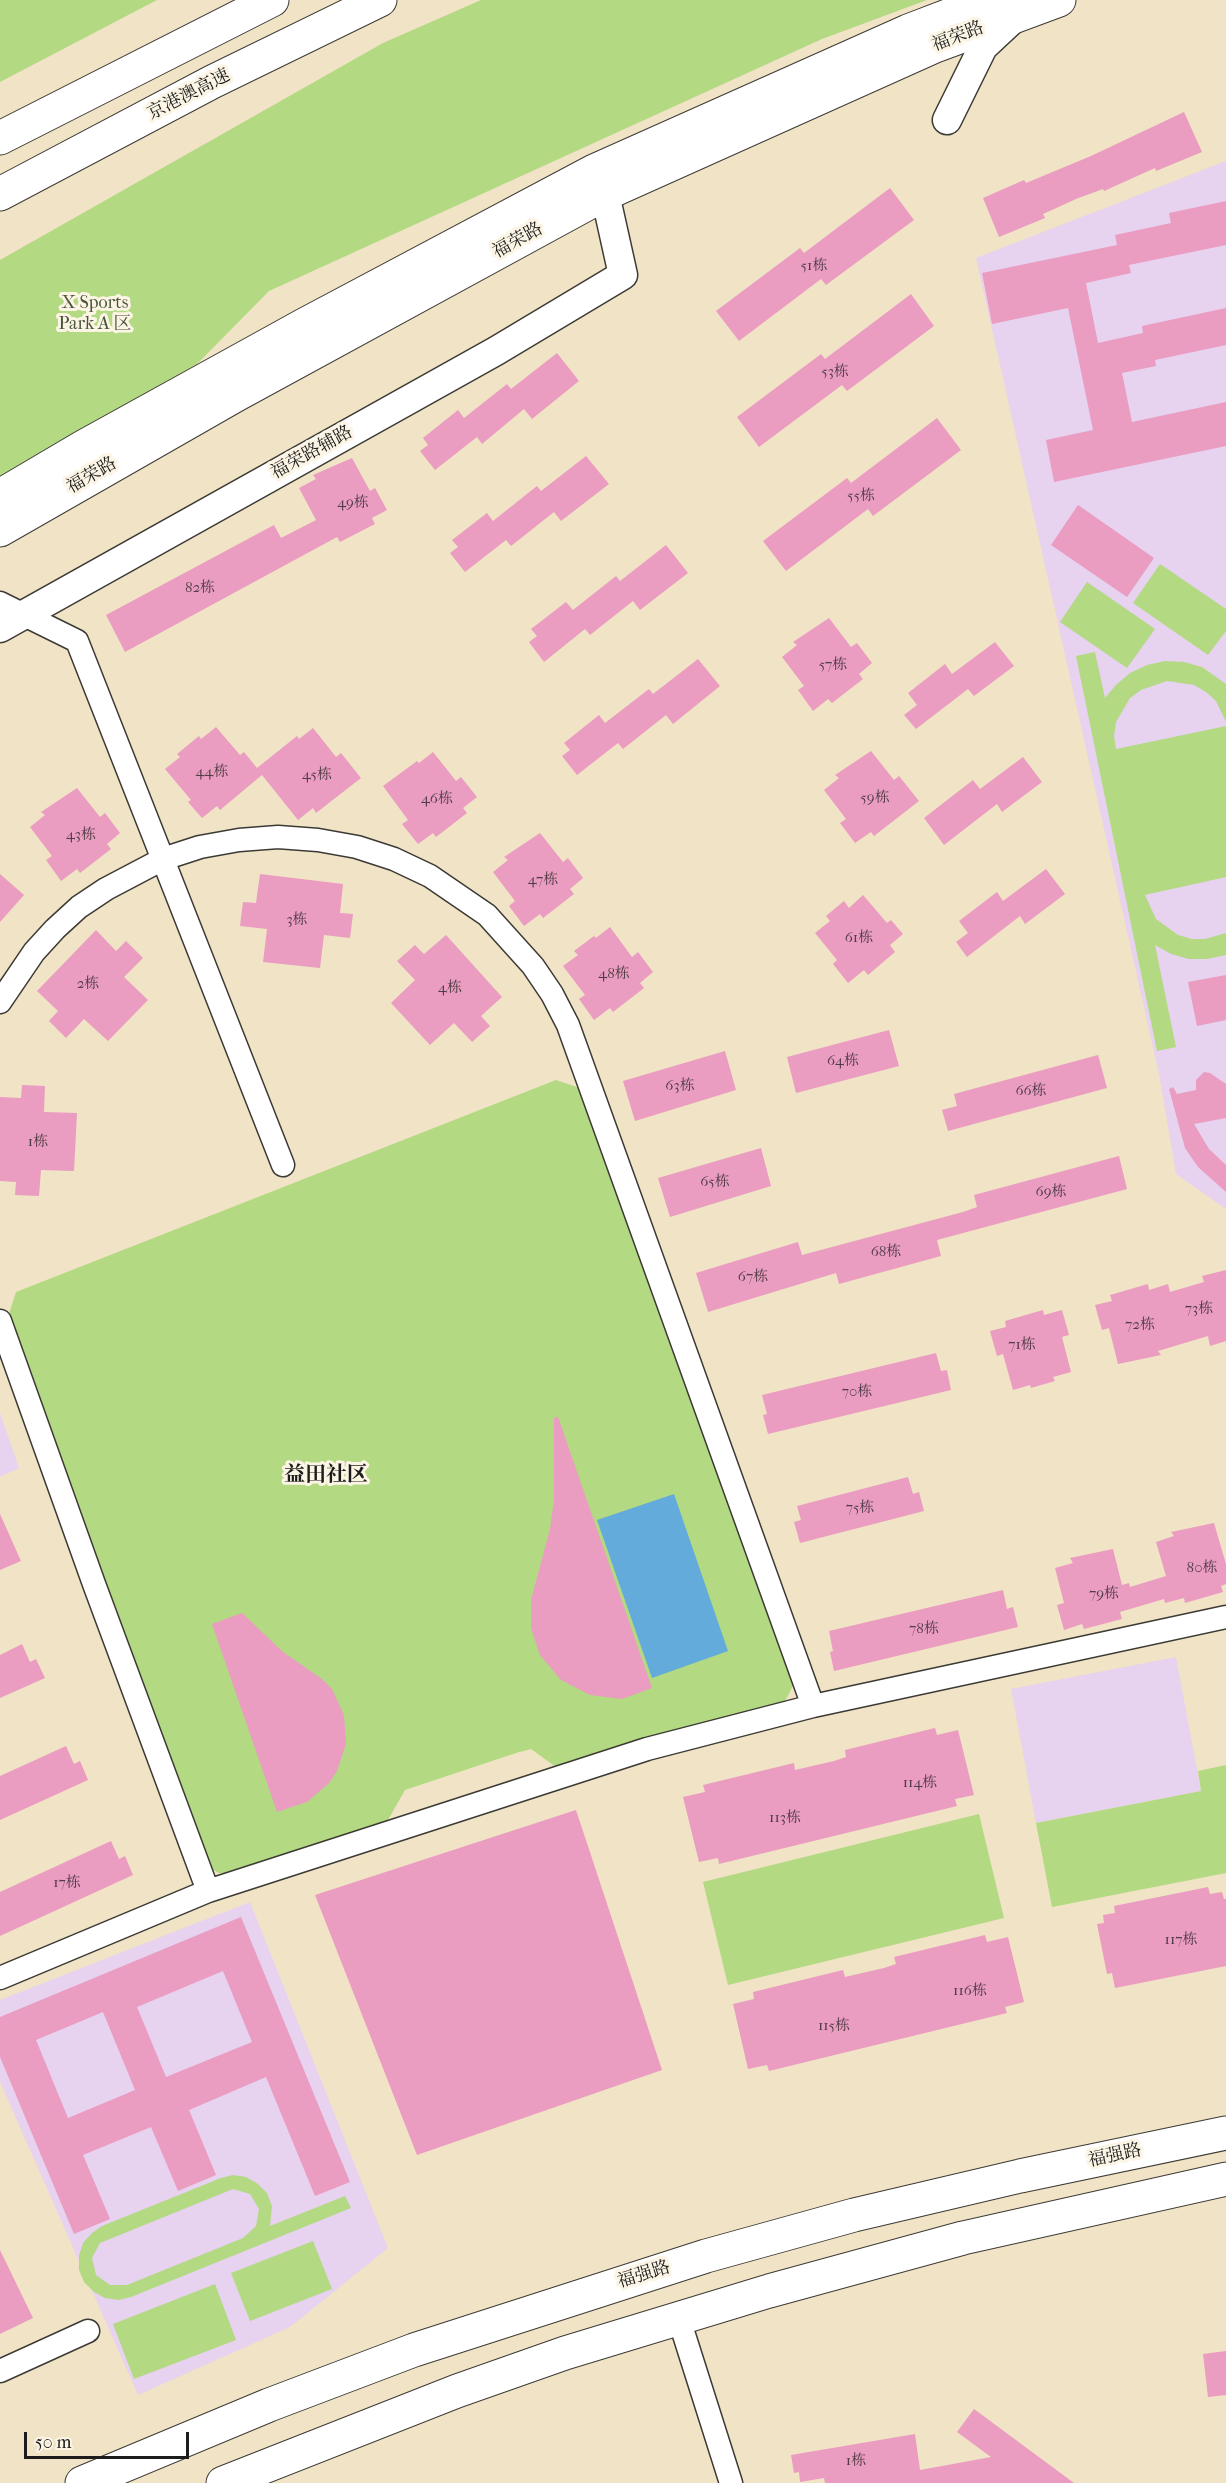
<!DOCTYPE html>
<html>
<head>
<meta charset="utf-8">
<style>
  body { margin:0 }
  #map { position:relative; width:1226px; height:2483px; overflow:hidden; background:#f1e3c5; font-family:"IM FELL French Canon",serif }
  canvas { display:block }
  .scale { position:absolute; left:24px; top:2432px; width:165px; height:27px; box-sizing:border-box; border:3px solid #1c1c1c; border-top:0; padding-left:8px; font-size:18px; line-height:21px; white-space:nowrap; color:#1c1c1c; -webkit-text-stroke:4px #fcf5e5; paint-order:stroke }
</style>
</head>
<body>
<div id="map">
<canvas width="1226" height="2483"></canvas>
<div class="scale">50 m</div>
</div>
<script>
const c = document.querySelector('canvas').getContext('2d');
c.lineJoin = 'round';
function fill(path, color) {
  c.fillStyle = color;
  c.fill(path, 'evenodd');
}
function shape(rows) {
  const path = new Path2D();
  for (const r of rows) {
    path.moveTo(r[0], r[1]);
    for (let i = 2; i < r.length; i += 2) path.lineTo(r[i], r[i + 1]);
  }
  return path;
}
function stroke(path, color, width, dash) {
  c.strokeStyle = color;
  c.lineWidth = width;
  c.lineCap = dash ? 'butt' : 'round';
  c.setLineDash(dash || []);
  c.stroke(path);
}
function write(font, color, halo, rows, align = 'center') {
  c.font = font + ' "IM FELL French Canon","Noto Serif SC",serif';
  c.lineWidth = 6;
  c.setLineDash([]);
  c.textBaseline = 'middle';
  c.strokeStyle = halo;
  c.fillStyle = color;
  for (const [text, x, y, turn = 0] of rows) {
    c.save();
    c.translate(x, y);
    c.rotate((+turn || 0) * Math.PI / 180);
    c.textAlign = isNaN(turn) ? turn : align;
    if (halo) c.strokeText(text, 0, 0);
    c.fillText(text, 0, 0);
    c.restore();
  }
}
fill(shape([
  [1226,161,1226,1209,1176,1174,1159,1074,976,258],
  [0,1413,19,1468,0,1477],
  [1176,1657,1201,1791,1036,1823,1011,1689],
  [250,1902,388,2248,290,2327,138,2395,0,2082,0,2000]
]), '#e7d2ef');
fill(shape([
  [0,0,157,0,0,82],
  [481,0,927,0,822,39,269,291,197,364,0,478,0,260,383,43],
  [1160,564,1226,609,1226,631,1208,655,1133,603],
  [1087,582,1155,629,1127,668,1060,622],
  [1095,652,1105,698,1116,685,1130,673,1147,665,1165,661,1184,662,1202,667,1226,684,1226,722,1216,701,1206,692,1194,685,1167,681,1141,690,1130,698,1116,722,1114,736,1116,749,1226,726,1226,877,1145,895,1156,919,1178,935,1192,939,1205,939,1226,933,1226,955,1207,959,1189,959,1171,954,1155,945,1176,1047,1157,1051,1076,656],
  [556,1080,583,1089,797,1678,781,1709,560,1770,531,1749,516,1753,405,1790,384,1827,230,1875,219,1873,203,1864,5,1326,16,1292],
  [1226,1765,1226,1873,1052,1907,1036,1823,1201,1791,1198,1771],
  [979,1814,1004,1918,728,1985,703,1882],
  [233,2175,246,2177,258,2184,267,2193,272,2206,270,2226,345,2196,351,2208,131,2297,119,2300,105,2298,94,2292,84,2282,79,2270,79,2256,83,2243,92,2233,102,2226,221,2178],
  [233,2189,250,2194,259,2209,256,2226,243,2238,127,2285,110,2285,96,2275,92,2258,100,2243],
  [313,2241,332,2289,250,2321,231,2273],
  [215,2284,236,2340,134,2379,113,2324]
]), '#b3d983');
fill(shape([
  [674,1494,728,1651,652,1678,597,1520]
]), '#62abda');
fill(shape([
  [1184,112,1202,152,1156,171,1155,168,1104,191,1103,189,1076,199,1043,214,1045,218,999,237,983,198,1024,180,1026,183,1091,156],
  [890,188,914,220,826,285,821,279,739,341,716,311,800,248,804,253],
  [1226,201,1226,245,1129,265,1131,273,1086,283,1098,343,1143,333,1142,326,1226,308,1226,345,1155,360,1156,366,1122,373,1132,422,1226,402,1226,446,1054,482,1046,440,1093,430,1068,308,992,324,982,273,1117,245,1115,235,1171,223,1169,213],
  [911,294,934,326,847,391,842,385,759,447,737,417,821,354,825,359],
  [557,353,579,381,532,419,524,409,482,444,477,437,435,470,420,451,428,445,423,438,458,410,464,418,507,384,511,389],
  [937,418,961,450,873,516,868,509,786,571,763,541,847,478,851,483],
  [586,456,609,484,561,521,554,512,511,546,506,540,465,572,450,553,458,547,452,540,487,513,493,521,537,486,541,491],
  [352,458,370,491,375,488,387,510,372,518,375,524,340,542,337,537,125,652,106,615,274,525,281,538,316,520,299,488,316,479,313,475],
  [1078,505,1154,558,1127,597,1051,545],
  [666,545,688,573,640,610,633,601,590,635,585,629,544,662,529,642,537,636,531,629,566,602,573,610,616,576,620,581],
  [829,618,851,647,857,643,872,663,859,674,863,679,832,703,828,699,813,711,798,690,804,686,782,657,797,645,793,642],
  [995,642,1014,666,974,696,968,689,916,729,904,715,917,705,908,693,945,664,952,674],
  [698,659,720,686,673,724,666,715,623,749,618,743,577,775,562,756,570,750,564,743,599,715,605,723,649,689,653,694],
  [216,727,240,755,244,752,257,768,297,736,299,739,313,728,336,757,341,753,361,778,316,813,313,808,298,820,262,775,220,810,217,806,202,818,188,802,191,800,165,769,180,757,177,754,199,736,201,739],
  [871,751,894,780,899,776,919,801,874,836,871,832,855,843,840,823,846,819,824,790,839,778,835,775],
  [433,752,456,781,461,777,477,797,463,808,467,813,436,837,433,833,418,844,402,824,408,820,383,786,417,761,419,763],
  [1023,757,1042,782,1002,812,997,804,944,845,924,818,973,780,980,789],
  [77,788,100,817,105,813,120,833,107,844,111,849,80,873,77,869,61,881,46,860,52,856,30,827,45,815,41,812],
  [540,833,563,862,568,858,583,878,570,889,574,894,543,918,540,914,524,926,509,906,515,901,493,872,508,860,504,857],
  [1046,869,1065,894,1025,924,1020,916,967,957,956,942,968,933,959,921,997,892,1003,901],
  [0,874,24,895,0,922],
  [260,874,343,884,340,913,353,914,350,938,324,935,320,968,263,962,267,929,240,926,243,902,256,903],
  [863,895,887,923,891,920,903,934,890,945,895,952,868,975,864,970,848,983,833,964,837,960,815,933,830,921,826,916,844,901,849,908],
  [610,927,632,957,638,952,653,972,640,983,644,988,613,1012,610,1008,594,1020,579,999,585,995,563,966,578,955,574,951,594,936,596,938],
  [96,930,116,951,126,941,143,958,124,977,148,1000,108,1041,84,1019,66,1038,49,1021,58,1011,37,991],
  [446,935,502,997,481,1016,490,1026,472,1042,454,1023,430,1045,391,1003,415,980,397,961,415,945,424,954],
  [1226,975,1226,1020,1197,1026,1188,982],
  [889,1030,899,1066,796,1093,787,1057],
  [725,1051,736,1090,635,1121,623,1081],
  [1098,1055,1107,1088,948,1131,942,1110,957,1106,954,1094],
  [1204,1072,1210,1073,1226,1084,1226,1118,1194,1124,1209,1149,1226,1165,1226,1192,1198,1167,1185,1148,1169,1089,1173,1087,1177,1094,1196,1090,1196,1080],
  [22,1085,45,1086,44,1112,77,1113,74,1171,41,1170,39,1196,15,1195,16,1182,0,1181,0,1097,21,1098],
  [761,1148,771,1186,670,1217,658,1178],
  [1119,1156,1127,1189,937,1240,941,1256,839,1284,836,1273,708,1312,696,1273,798,1242,802,1255,963,1212,977,1207,974,1195],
  [1226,1270,1226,1341,1210,1346,1208,1336,1158,1351,1161,1355,1118,1364,1109,1328,1102,1330,1095,1305,1112,1301,1110,1295,1148,1284,1149,1290,1168,1284,1170,1292,1204,1282,1202,1276],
  [1043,1310,1044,1315,1062,1310,1069,1335,1062,1337,1071,1372,1053,1377,1055,1381,1031,1388,1030,1385,1013,1390,1003,1354,997,1356,990,1331,1006,1327,1005,1321],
  [936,1353,941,1371,947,1370,951,1390,768,1434,763,1415,767,1414,762,1395],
  [558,1417,652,1688,622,1699,590,1695,561,1680,540,1655,531,1628,531,1600,550,1529,554,1500,554,1418],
  [908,1477,913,1494,919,1492,924,1511,800,1543,794,1522,801,1520,797,1506],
  [0,1514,21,1561,0,1570],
  [1214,1523,1226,1564,1226,1584,1221,1586,1223,1592,1185,1603,1184,1598,1165,1603,1164,1599,1120,1612,1122,1619,1084,1629,1082,1624,1064,1630,1057,1605,1064,1603,1055,1568,1073,1563,1070,1558,1113,1549,1122,1585,1129,1583,1130,1587,1166,1576,1156,1542,1174,1536,1171,1532],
  [1003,1590,1007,1609,1013,1607,1018,1627,834,1671,830,1652,833,1651,829,1631],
  [242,1613,283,1652,322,1679,332,1689,344,1715,346,1744,337,1771,329,1783,307,1802,277,1812,212,1624],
  [22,1644,30,1662,36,1659,45,1678,0,1698,0,1655],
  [935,1728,937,1735,958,1730,974,1795,955,1799,957,1806,719,1864,718,1858,699,1862,683,1797,705,1792,703,1785,794,1763,795,1770,834,1761,846,1757,845,1750],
  [66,1746,74,1764,80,1761,88,1780,0,1820,0,1776],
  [576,1810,662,2070,417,2155,315,1895],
  [111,1841,119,1859,125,1856,133,1875,0,1936,0,1892],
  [1208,1887,1210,1894,1222,1892,1224,1899,1226,1899,1226,1966,1115,1988,1112,1973,1107,1974,1097,1924,1104,1923,1103,1915,1115,1913,1114,1906],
  [241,1917,350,2182,315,2196,266,2077,189,2110,216,2175,178,2191,151,2127,83,2155,110,2219,74,2234,0,2057,0,2017],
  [223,1971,252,2042,166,2077,137,2007],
  [103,2012,135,2090,68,2118,36,2040],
  [985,1935,987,1942,1008,1937,1024,2002,1005,2007,1007,2013,769,2071,767,2065,748,2069,733,2004,754,1999,753,1992,843,1970,845,1977,884,1968,896,1964,894,1957],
  [0,2250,33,2318,0,2334],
  [1226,2351,1226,2395,1208,2397,1203,2354],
  [974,2409,1074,2483,825,2483,824,2478,800,2482,799,2472,794,2473,791,2455,915,2434,920,2470,991,2457,957,2432]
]), '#ea9cc1');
const minor = shape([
  [0,603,77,641,283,1165],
  [0,1002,34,952,55,929,79,907,106,889,163,859,200,847,239,840,278,837,318,840,357,847,394,859,430,876,487,915,533,966,552,994,568,1025,813,1706],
  [0,1321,94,1584,208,1891],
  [0,1978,208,1891,647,1749,813,1706,1226,1617],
  [679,2319,731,2483],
  [0,2371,88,2331]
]);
const tertiary = shape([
  [947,120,983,47,1013,19,1008,0],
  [0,628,496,351,623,275,605,194]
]);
const secondary = shape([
  [0,496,83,447,304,325,594,171,908,31,989,0],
  [0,530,236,395,605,194,935,46,1059,0]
]);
const primary = shape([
  [82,2483,269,2405,414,2350,706,2256,854,2215,1020,2176,1226,2133],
  [223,2483,457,2391,565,2353,769,2291,963,2238,1226,2179]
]);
const motorway = shape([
  [0,138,272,0],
  [0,194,212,82,380,0]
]);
stroke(minor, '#3c3a35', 25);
stroke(tertiary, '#3c3a35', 31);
stroke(secondary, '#3c3a35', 35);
stroke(primary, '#3c3a35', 35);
stroke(motorway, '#3c3a35', 35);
stroke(minor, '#fff', 22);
stroke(tertiary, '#fff', 28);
stroke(secondary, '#fff', 33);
stroke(primary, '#fff', 33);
stroke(motorway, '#fff', 33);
write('15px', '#503c45', null, [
  ["51栋",814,266],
  ["53栋",835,372],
  ["55栋",861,496],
  ["49栋",353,503],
  ["82栋",200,588],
  ["57栋",833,665],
  ["44栋",212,772],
  ["45栋",317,775],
  ["59栋",875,798],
  ["46栋",437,799],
  ["43栋",81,835],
  ["47栋",543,880],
  ["3栋",297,920],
  ["61栋",859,938],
  ["48栋",614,974],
  ["2栋",88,984],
  ["4栋",450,988],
  ["64栋",843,1061],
  ["63栋",680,1086],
  ["66栋",1031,1091],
  ["1栋",38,1142],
  ["65栋",715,1182],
  ["69栋",1051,1192],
  ["68栋",886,1252],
  ["67栋",753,1277],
  ["73栋",1199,1309],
  ["72栋",1140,1325],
  ["71栋",1022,1345],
  ["70栋",857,1392],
  ["75栋",860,1508],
  ["80栋",1202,1568],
  ["79栋",1104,1594],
  ["78栋",924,1629],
  ["114栋",920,1783],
  ["113栋",785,1818],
  ["17栋",67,1883],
  ["117栋",1181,1940],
  ["116栋",970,1991],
  ["115栋",834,2026],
  ["1栋",856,2461]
]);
write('18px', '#1c1c1c', '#fcf5e5', [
  ["福荣路",958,37,-21],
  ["京港澳高速",189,95,-27],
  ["福荣路",518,241,-29],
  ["福荣路辅路",312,453,-29],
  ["福荣路",92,476,-30],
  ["福强路",1115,2156,-12],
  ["福强路",644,2275,-17]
]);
write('18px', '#49553b', '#fcf5e5', [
  ["X Sports",95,304],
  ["Park A 区",95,325]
]);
write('bold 21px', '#1c1c1c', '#fcf5e5', [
  ["益田社区",326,1476]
]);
</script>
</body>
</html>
